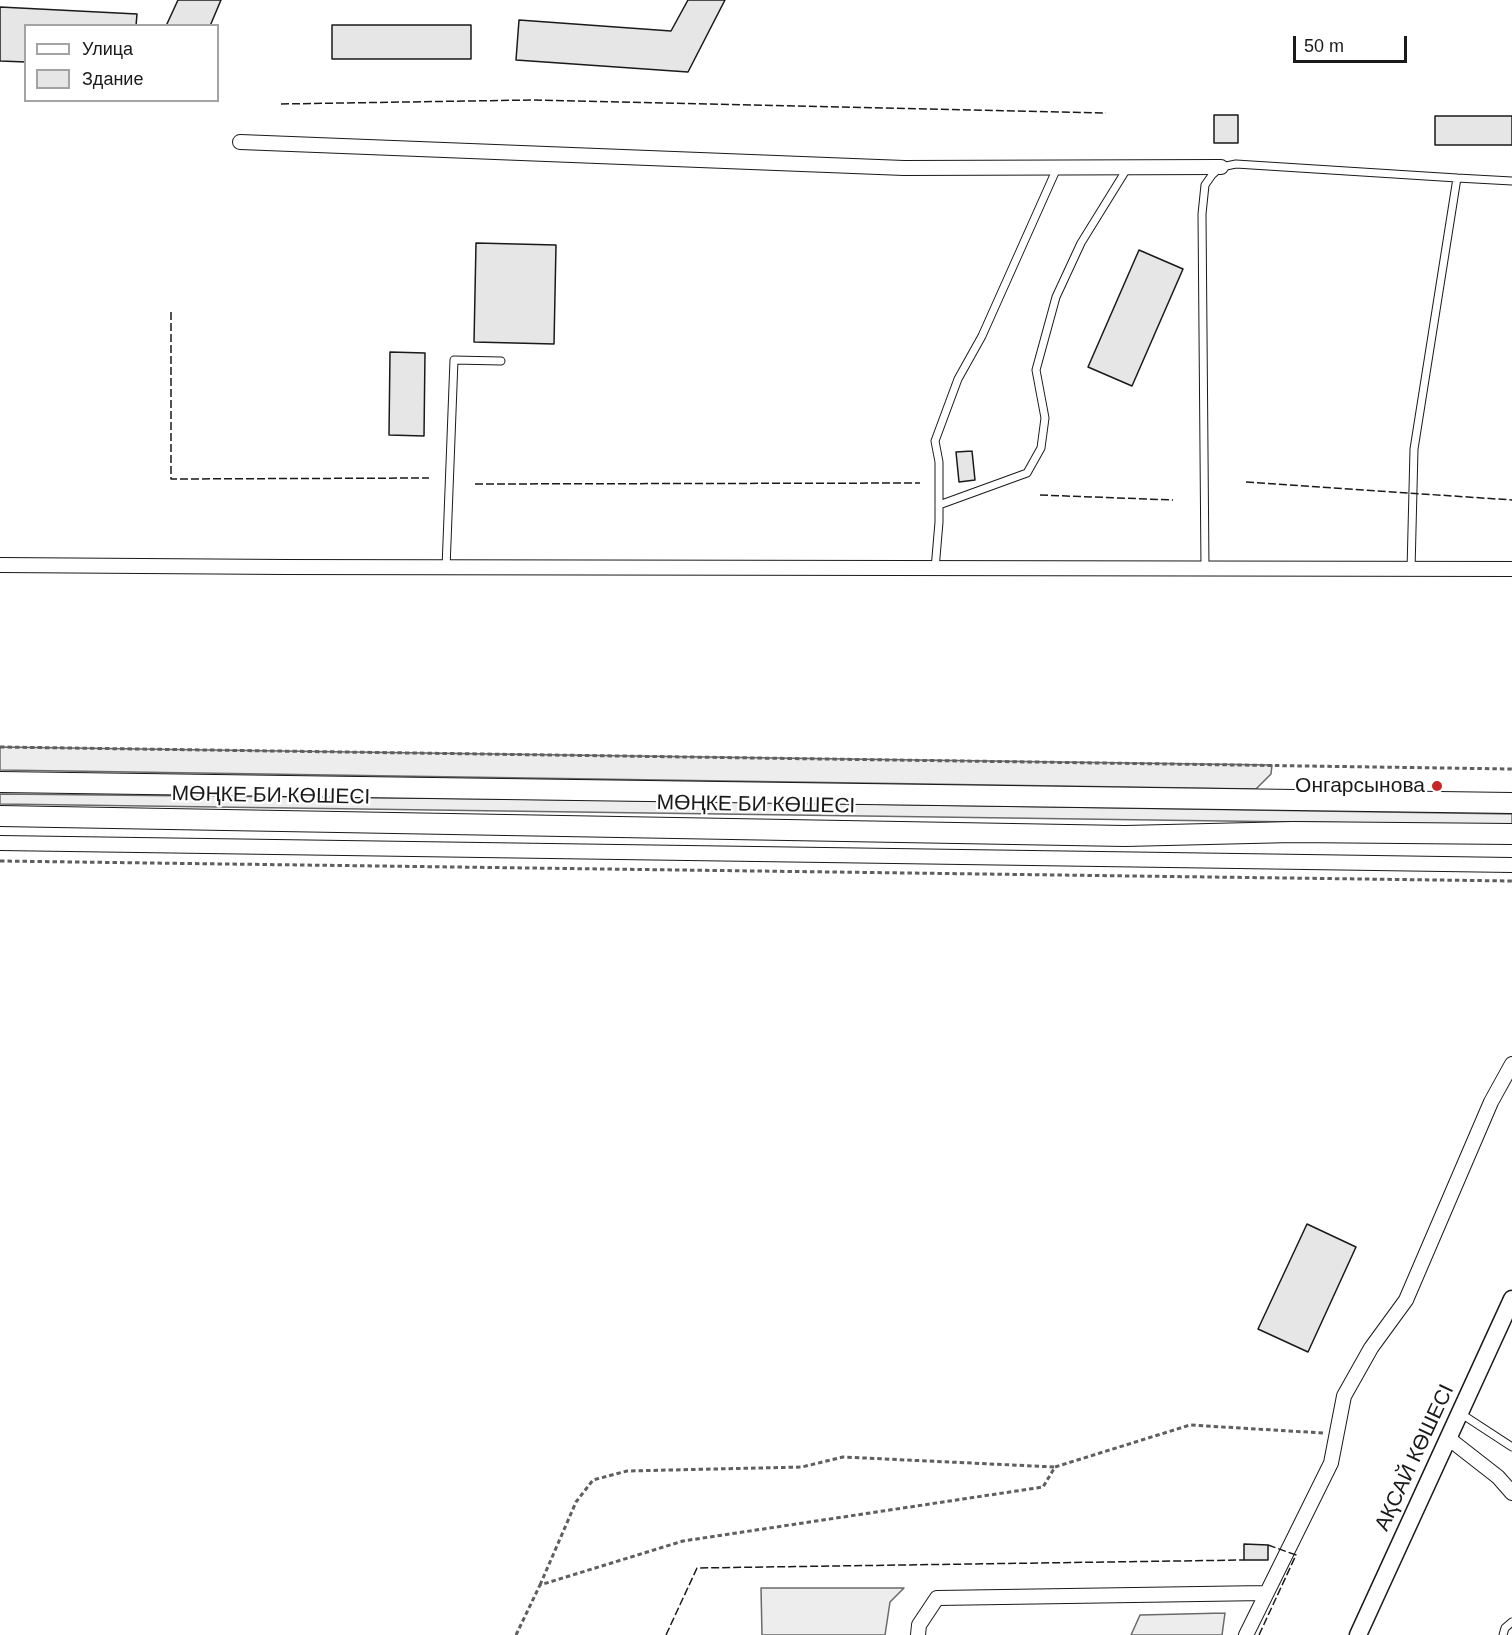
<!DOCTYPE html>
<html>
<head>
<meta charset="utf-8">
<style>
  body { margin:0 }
  #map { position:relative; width:1512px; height:1635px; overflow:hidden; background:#fff; font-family:Helvetica,sans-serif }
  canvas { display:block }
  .legend { position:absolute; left:24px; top:24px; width:195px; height:78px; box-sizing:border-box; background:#fff; border:2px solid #a3a3a3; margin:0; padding:8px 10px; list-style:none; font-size:18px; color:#1a1a1a }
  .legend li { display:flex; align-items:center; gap:12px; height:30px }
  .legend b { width:30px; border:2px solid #a3a3a3 }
  .scale { position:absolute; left:1293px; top:36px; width:114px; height:27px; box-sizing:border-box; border:3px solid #1a1a1a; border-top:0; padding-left:8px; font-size:18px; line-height:21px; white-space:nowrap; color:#1a1a1a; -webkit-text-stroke:4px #fff; paint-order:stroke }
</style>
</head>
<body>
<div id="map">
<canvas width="1512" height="1635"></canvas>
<ul class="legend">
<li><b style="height:8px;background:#fff"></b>Улица</li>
<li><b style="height:16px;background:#e6e6e6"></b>Здание</li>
</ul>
<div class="scale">50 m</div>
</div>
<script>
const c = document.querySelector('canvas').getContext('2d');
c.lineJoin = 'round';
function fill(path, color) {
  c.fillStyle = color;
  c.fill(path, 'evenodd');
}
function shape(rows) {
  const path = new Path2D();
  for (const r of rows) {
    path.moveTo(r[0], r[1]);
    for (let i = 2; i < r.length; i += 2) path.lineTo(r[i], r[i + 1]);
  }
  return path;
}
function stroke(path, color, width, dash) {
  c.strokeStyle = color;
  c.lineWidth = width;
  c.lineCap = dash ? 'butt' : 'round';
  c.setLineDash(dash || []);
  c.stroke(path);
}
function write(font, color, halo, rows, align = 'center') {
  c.font = font + ' Helvetica,sans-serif';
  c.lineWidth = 4.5;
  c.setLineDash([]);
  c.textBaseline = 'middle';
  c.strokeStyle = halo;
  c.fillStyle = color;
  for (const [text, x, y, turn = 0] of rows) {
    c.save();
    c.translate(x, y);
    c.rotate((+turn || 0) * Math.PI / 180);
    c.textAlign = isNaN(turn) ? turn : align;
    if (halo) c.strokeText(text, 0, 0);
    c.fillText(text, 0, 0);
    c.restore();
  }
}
const built = shape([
  [0,747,1272,765,1271,774,1256,789,0,770,0,747],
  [0,794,601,800,1512,814,1512,825,0,804,0,794],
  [761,1588,904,1588,890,1602,885,1635,762,1635,761,1588],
  [1225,1613,1222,1635,1131,1635,1140,1615,1225,1613]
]);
fill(built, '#ededed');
stroke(built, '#6a6a6a', 1.5);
const building = shape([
  [178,0,221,0,210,26,166,26,178,0],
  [688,0,725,0,688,72,516,60,519,20,671,31,688,0],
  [0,7,137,14,136,26,26,26,26,62,0,61,0,7],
  [332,25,471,25,471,59,332,59,332,25],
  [1214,115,1238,115,1238,143,1214,143,1214,115],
  [1435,116,1512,116,1512,145,1435,145,1435,116],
  [476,243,556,245,554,344,474,342,476,243],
  [1139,250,1183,269,1132,386,1088,367,1139,250],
  [390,352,425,353,424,436,389,435,390,352],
  [972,451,975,480,959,482,956,452,972,451],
  [1307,1224,1356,1247,1308,1352,1258,1329,1307,1224],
  [1244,1544,1268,1545,1268,1560,1244,1560,1244,1544]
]);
fill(building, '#e6e6e6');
stroke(building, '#1a1a1a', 1.5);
const service = shape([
  [939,505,1027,473,1041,448,1045,418,1036,370,1056,297,1081,243,1128,167],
  [446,568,454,360,501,361],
  [935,569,939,522,939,462,935,441,958,379,982,336,1057,168],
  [1205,569,1202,214,1205,185,1212,175,1221,167,1236,164,1457,178],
  [1411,570,1414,449,1457,178,1512,181],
  [1460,1413,1512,1447],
  [1503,1635,1505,1628,1512,1622]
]);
const minor = shape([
  [240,142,904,168,1221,167],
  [0,565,285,567,1512,569],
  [0,843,1512,865],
  [1448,1438,1498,1477,1512,1493],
  [918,1635,919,1625,937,1598,1265,1593],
  [1246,1635,1331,1463,1344,1396,1371,1348,1406,1300,1491,1102,1512,1064]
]);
const tertiary = shape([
  [1358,1635,1512,1299]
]);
const secondary = shape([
  [0,782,1512,803],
  [0,816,1125,836,1293,832,1512,834]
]);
stroke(service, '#1a1a1a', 9);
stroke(minor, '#1a1a1a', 16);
stroke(tertiary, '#1a1a1a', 19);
stroke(secondary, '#1a1a1a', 22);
stroke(shape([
  [0,747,1512,769],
  [0,861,1512,881],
  [540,1585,576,1502,593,1480,627,1471,802,1467,843,1457,1055,1467],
  [516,1635,540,1585,683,1541,1043,1487,1055,1467,1190,1425,1323,1433]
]), '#5f5f5f', 3, [4.5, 3]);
stroke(service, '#fff', 7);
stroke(minor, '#fff', 14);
stroke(tertiary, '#fff', 16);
stroke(secondary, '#fff', 20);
stroke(shape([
  [281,104,531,100,1106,113],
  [171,312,171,479,429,478],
  [1246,482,1512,500],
  [475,484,920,483],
  [1040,495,1173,500],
  [666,1635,697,1568,1244,1560],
  [1259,1635,1296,1555,1268,1545]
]), '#1a1a1a', 1.5, [8, 3]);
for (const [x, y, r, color] of [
  [1437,786,6,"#c62828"]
]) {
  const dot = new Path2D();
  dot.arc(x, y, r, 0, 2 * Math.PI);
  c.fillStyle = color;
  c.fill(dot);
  stroke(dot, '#fff', 2);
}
write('21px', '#1a1a1a', '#fff', [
  ["Онгарсынова",1425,786]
], 'right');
write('21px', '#1a1a1a', '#fff', [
  ["МӨҢКЕ БИ КӨШЕСІ",271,796,1],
  ["МӨҢКЕ БИ КӨШЕСІ",756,805,1],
  ["АҚСАЙ КӨШЕСІ",1415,1458,-65]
]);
</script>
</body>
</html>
